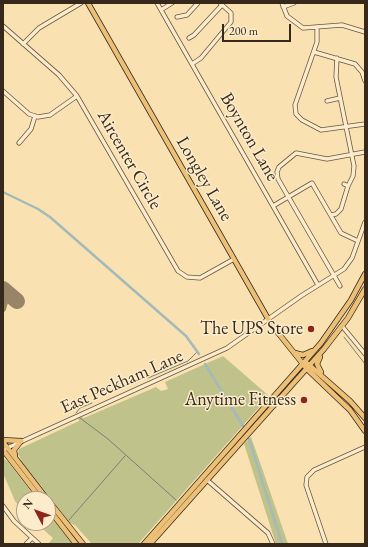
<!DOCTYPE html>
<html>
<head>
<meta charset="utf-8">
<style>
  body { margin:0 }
  #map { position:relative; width:368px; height:547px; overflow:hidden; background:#fae1b1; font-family:"EB Garamond",serif }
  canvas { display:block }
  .frame { position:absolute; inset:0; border:4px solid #36281a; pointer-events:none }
  .north { position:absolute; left:16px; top:491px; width:40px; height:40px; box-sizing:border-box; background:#fceccc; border:1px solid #ad9e85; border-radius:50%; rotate:311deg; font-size:11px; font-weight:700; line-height:16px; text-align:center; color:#36281a }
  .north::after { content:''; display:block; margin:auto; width:14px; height:18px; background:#8f2418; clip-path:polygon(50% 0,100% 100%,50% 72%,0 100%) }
  .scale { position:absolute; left:222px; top:24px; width:69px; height:18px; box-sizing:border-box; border:2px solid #36281a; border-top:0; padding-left:5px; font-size:12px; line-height:14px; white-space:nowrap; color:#36281a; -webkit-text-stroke:3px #fceccc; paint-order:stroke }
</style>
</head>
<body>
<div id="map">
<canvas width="368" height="547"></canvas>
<div class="frame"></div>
<div class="north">N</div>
<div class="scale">200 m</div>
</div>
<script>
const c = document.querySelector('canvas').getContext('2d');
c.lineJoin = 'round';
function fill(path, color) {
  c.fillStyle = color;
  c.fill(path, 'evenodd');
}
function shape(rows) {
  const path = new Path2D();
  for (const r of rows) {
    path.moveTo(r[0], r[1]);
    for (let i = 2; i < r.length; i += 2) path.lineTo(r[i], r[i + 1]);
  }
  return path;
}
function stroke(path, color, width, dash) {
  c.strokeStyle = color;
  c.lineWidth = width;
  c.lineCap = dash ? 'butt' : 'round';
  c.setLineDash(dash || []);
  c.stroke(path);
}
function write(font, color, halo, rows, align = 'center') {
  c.font = font + ' "EB Garamond",serif';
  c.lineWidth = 3;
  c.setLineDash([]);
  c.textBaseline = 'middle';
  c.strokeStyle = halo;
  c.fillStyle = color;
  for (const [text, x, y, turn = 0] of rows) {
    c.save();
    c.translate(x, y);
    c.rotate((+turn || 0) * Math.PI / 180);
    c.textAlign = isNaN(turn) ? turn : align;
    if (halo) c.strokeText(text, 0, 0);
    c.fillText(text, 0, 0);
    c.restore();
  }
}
fill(shape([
  [223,356,269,396,138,544,92,544,75,525,70,523,23,463,18,454,19,449,79,421,78,418,81,417,84,418,156,387,161,391,168,389,165,382],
  [251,437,263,471,288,544,276,544,245,447,244,444],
  [3,458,8,462,37,499,24,499,24,512,15,501,3,473],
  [48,513,57,524,73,544,48,544,53,538,36,523,48,523]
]), '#bfc28a');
stroke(shape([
  [344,337,365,364],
  [148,378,188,361,197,352],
  [76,413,80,408,92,403],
  [80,418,108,439,176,500],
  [69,520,125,456]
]), '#788079', 1);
stroke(shape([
  [3,192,38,209,50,217,186,336,199,354],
  [205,364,243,426],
  [249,439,282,544]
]), '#a4bab8', 2.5);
stroke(shape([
  [3,290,6,299,3,309]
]), '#988466', 6);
stroke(shape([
  [3,289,17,301]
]), '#988466', 16);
const minor = shape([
  [157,3,318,285],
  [282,3,287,16,303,28,342,25,365,32],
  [283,7,294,3],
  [161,10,172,3],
  [177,17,187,15,198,3],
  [3,26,59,75,77,96,178,271,187,277,200,278,234,259],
  [317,28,317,42,295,105,296,114,302,120,321,130,365,124],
  [189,38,194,35,222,5],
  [23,44,39,28,81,3],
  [314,52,355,64,362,72,365,81],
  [337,58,336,77,354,166,353,176,348,186],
  [192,64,201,58,231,22,231,13,220,3],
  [3,91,29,114,38,117,50,115,77,96],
  [327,101,340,98],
  [19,143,31,129,35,116],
  [273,206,312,183,341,233,358,241],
  [331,215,336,214,341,209,348,186,344,184],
  [340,286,278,179,277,172,279,167,296,153,327,159,365,152],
  [342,326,365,354],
  [5,449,227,348,301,296,344,269,352,258,365,222],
  [207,480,268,533,273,544],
  [3,506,14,521,39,544],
  [26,544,32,538],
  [326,544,306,485,307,477,314,470,365,447]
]);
const major = shape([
  [88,3,271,324,307,369,350,410,365,431],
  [295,353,303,355,312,351],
  [320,357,317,364,321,372],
  [308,364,350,401,365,418],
  [3,440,21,441],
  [3,442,47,499],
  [3,450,41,499],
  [15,456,14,450,21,441],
  [48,500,83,544],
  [48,508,76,544],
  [144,544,321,343,351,300,365,274],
  [150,544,324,349,348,318,365,289]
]);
stroke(minor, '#675640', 5);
stroke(major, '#36281a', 6);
stroke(minor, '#fceccc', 3.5);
stroke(major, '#edc078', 4.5);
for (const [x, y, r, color] of [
  [311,329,4,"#8f2418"],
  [304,400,4,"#8f2418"]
]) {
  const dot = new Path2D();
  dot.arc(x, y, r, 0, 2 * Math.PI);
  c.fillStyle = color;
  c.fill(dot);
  stroke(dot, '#fceccc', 1.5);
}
write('18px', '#36281a', '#fceccc', [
  ["Boynton Lane",249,137,60],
  ["Aircenter Circle",129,160,60],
  ["Longley Lane",204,179,60],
  ["East Peckham Lane",122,382,-24]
]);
write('18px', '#36281a', '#fceccc', [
  ["The UPS Store",303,329],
  ["Anytime Fitness",296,400]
], 'right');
</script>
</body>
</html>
